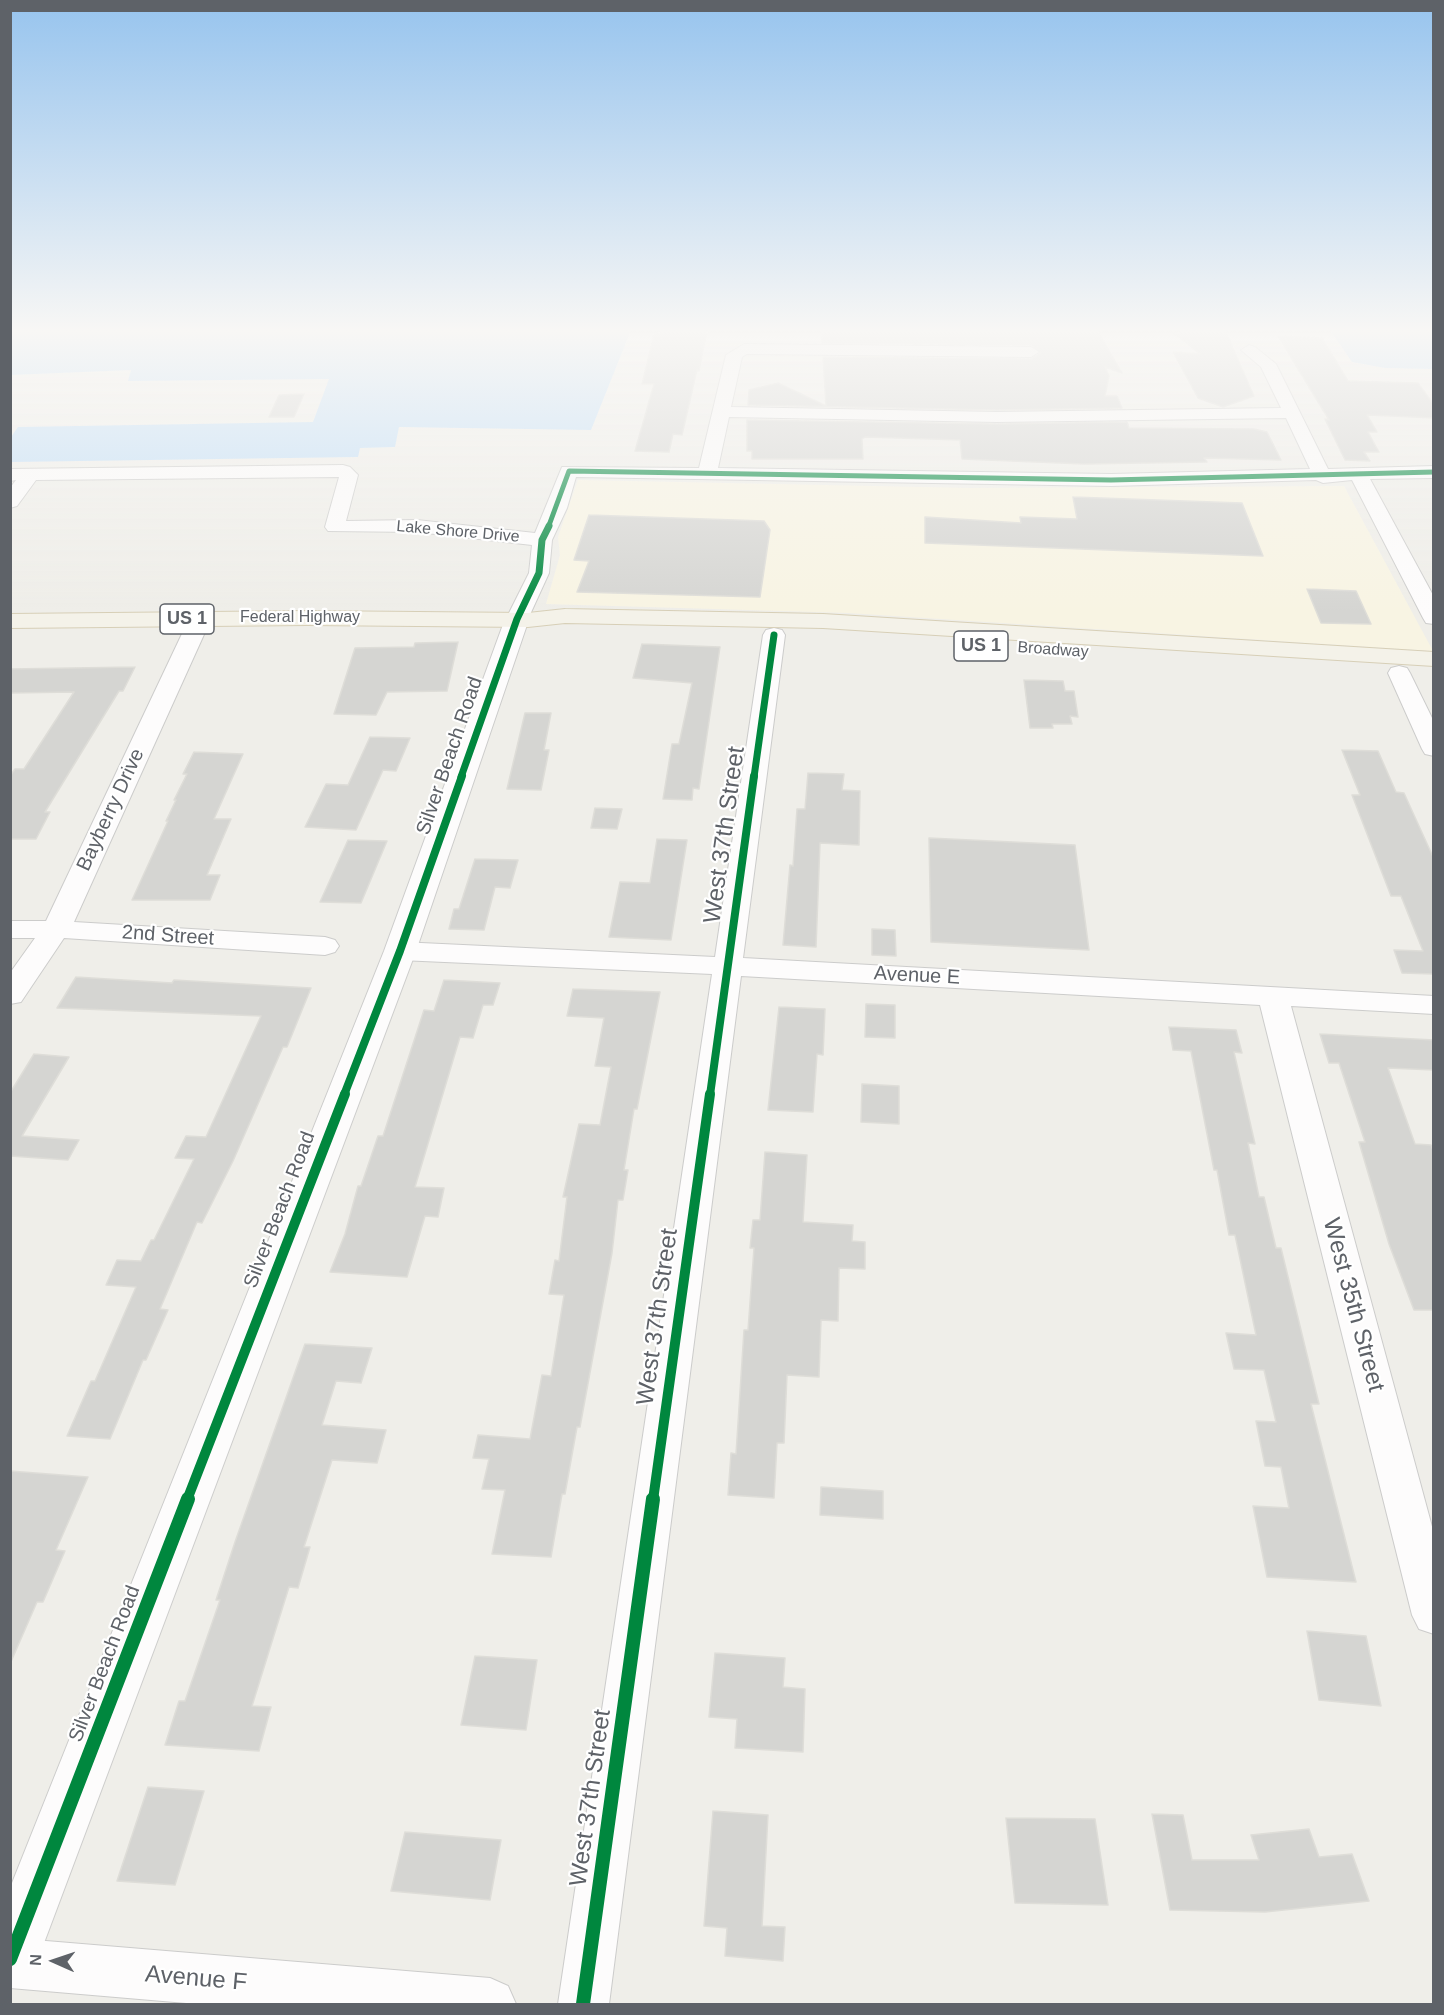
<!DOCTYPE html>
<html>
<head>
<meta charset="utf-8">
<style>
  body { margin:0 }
  #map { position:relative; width:1444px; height:2015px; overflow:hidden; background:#efeee9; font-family:Helvetica,sans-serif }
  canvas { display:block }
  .frame { position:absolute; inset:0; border:12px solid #5e6268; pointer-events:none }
  .north { position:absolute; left:24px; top:1931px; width:60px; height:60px; -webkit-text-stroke:4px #fff; paint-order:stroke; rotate:273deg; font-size:16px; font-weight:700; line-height:24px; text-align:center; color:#5e6268 }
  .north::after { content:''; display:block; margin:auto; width:21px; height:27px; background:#5e6268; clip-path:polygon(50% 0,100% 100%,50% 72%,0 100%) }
</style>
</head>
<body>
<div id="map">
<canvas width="1444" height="2015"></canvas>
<div class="frame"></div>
<div class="north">N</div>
</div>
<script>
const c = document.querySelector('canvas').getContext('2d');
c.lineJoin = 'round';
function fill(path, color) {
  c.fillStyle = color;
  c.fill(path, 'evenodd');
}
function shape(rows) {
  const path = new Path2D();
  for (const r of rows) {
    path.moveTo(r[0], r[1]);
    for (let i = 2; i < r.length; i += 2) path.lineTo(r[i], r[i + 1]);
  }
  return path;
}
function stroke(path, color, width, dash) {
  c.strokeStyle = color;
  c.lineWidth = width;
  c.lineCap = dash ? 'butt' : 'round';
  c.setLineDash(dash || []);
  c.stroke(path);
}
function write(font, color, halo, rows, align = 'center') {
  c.font = font + ' Helvetica,sans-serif';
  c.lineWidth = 4.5;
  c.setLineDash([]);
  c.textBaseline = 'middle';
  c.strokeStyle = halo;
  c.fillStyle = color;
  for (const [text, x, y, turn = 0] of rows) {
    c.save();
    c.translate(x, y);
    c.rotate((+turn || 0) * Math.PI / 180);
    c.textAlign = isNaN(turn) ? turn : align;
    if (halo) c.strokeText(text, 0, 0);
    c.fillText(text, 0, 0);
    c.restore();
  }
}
fill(shape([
  [578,480,971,488,1344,486,1433,651,848,613,546,604,560,555,558,537]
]), '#f8f4e3');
fill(shape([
  [11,330,631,330,591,430,399,427,395,447,360,448,358,457,11,462,11,437,18,427,313,422,329,379,128,381,131,370,11,375],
  [1330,330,1433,330,1433,369,1385,368,1352,362]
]), '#beddf8');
const building = shape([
  [670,330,707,330,699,371,697,370,682,435,673,434,669,452,635,451,654,384,642,384,654,335,670,330],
  [822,330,1098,332,1122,373,1105,367,1109,376,1105,396,1117,396,1122,408,997,410,748,405,749,390,778,383,826,406,823,357,1031,359,1041,353,1031,345,822,343,822,330],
  [1225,330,1254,396,1223,407,1198,398,1173,352,1200,354,1174,333,1225,330],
  [1278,336,1322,338,1348,381,1418,383,1434,405,1434,418,1367,415,1377,432,1368,432,1379,452,1364,452,1370,461,1345,460,1325,419,1329,420,1278,336],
  [304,394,294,417,269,417,279,395,304,394],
  [747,420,997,424,1127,422,1129,428,1254,429,1267,432,1281,460,1204,458,1207,462,1084,464,962,459,960,440,865,437,862,439,863,459,752,459,752,451,747,451,747,420],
  [1073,497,1242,503,1263,556,925,543,925,517,1021,523,1020,517,1077,519,1073,497],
  [589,515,764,521,770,530,760,597,577,592,589,561,574,560,589,515],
  [1307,589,1356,591,1371,624,1321,623,1307,589],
  [458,642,447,691,387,692,376,715,334,714,355,648,414,647,415,643,458,642],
  [642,644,720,647,699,789,693,788,692,800,663,799,672,744,679,744,692,683,633,678,642,644],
  [135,667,123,691,119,691,45,812,50,812,36,839,10,839,10,776,15,769,24,769,74,692,10,693,10,669,135,667],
  [1024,680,1063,681,1065,691,1074,691,1078,717,1070,716,1072,724,1052,724,1053,728,1030,728,1024,680],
  [525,713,551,713,544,750,549,750,541,790,507,789,525,713],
  [370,737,410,738,396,771,383,770,356,830,305,827,326,784,348,785,370,737],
  [1342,750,1378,751,1396,792,1404,793,1434,859,1434,974,1402,973,1394,950,1423,951,1401,896,1391,896,1352,795,1360,795,1342,750],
  [194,752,243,754,214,819,231,819,207,875,220,875,210,900,132,900,168,821,166,821,176,800,174,800,187,774,183,774,194,752],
  [808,773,844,774,842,790,860,791,859,845,820,843,816,947,783,945,790,865,793,866,797,809,805,809,808,773],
  [595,808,622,809,617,829,591,828,595,808],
  [929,838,1075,845,1089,950,931,942,929,838],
  [657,839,687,840,671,940,609,937,620,882,650,883,657,839],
  [348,840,387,841,361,903,320,902,348,840],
  [475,859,518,860,510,888,495,887,484,930,449,929,454,909,459,909,475,859],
  [872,929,895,930,896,956,872,955,872,929],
  [76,977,172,983,174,980,311,988,287,1047,283,1047,233,1161,202,1223,197,1222,160,1309,168,1310,146,1360,143,1360,110,1439,67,1436,91,1381,95,1381,136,1287,106,1285,117,1260,141,1261,151,1240,154,1240,194,1159,175,1158,186,1136,206,1137,261,1016,57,1008,76,977],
  [444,980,500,983,493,1005,483,1005,473,1038,460,1037,415,1187,444,1188,438,1217,425,1216,407,1277,330,1272,345,1234,358,1186,361,1186,378,1136,383,1136,424,1010,434,1011,444,980],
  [573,989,660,992,637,1109,634,1109,624,1170,628,1170,623,1200,618,1200,612,1253,580,1427,577,1427,565,1494,562,1494,551,1557,492,1554,505,1490,482,1489,489,1459,473,1458,478,1435,530,1439,542,1375,551,1376,564,1295,549,1294,555,1260,559,1261,567,1197,563,1197,579,1124,600,1125,611,1067,595,1066,604,1018,567,1016,573,989],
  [866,1004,895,1005,895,1038,865,1037,866,1004],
  [779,1007,825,1009,823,1055,817,1054,813,1112,768,1110,779,1007],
  [1169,1027,1236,1030,1242,1053,1234,1052,1255,1144,1248,1143,1259,1197,1264,1197,1276,1248,1281,1248,1319,1404,1311,1404,1356,1582,1267,1577,1253,1506,1289,1508,1281,1467,1265,1466,1256,1421,1276,1422,1264,1370,1234,1369,1226,1333,1256,1335,1235,1235,1229,1235,1217,1170,1214,1170,1191,1051,1173,1050,1169,1027],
  [1320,1034,1434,1040,1434,1070,1388,1068,1415,1144,1431,1145,1434,1153,1434,1310,1414,1310,1389,1244,1359,1142,1365,1142,1339,1063,1329,1063,1320,1034],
  [34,1054,69,1057,22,1136,79,1140,68,1160,10,1156,10,1093,34,1054],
  [862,1084,899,1086,899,1124,861,1122,862,1084],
  [765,1152,807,1155,803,1222,853,1225,852,1241,865,1242,865,1269,839,1268,838,1321,821,1320,819,1377,787,1375,784,1443,777,1443,774,1498,728,1495,731,1453,736,1454,744,1330,748,1330,754,1248,750,1248,753,1220,760,1220,765,1152],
  [305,1344,372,1348,361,1383,336,1381,322,1425,386,1430,377,1463,332,1460,304,1547,310,1547,298,1588,289,1587,252,1706,271,1707,259,1751,165,1745,179,1701,185,1701,220,1600,216,1600,235,1542,305,1344],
  [10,1471,88,1477,56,1550,65,1551,43,1602,37,1602,10,1664,10,1471],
  [821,1487,883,1491,883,1519,820,1515,821,1487],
  [1307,1631,1366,1636,1381,1706,1319,1700,1307,1631],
  [715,1653,785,1658,783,1687,805,1689,803,1752,735,1748,737,1719,709,1717,715,1653],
  [475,1656,537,1660,526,1730,461,1725,475,1656],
  [148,1787,204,1791,175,1885,117,1881,148,1787],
  [713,1811,768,1815,762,1926,785,1927,783,1961,725,1956,727,1928,704,1926,713,1811],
  [1152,1814,1183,1815,1192,1860,1259,1860,1251,1835,1309,1829,1319,1857,1352,1854,1369,1901,1265,1912,1170,1910,1152,1814],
  [1006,1818,1095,1819,1108,1905,1015,1903,1006,1818],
  [405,1832,501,1840,490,1900,391,1891,405,1832]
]);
fill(building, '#d5d5d2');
stroke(building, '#deddd8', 1.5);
const minor = shape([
  [744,344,1031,347,1039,352,1031,357,747,354,742,357,731,407,997,412,1281,408,1261,367,1241,350,1249,345,1255,347,1276,364,1328,469,1434,466,1434,478,1370,479,1434,597,1434,624,1426,623,1423,618,1352,480,1323,483,1316,480,1111,486,576,477,567,508,552,540,549,573,528,619,525,624,517,625,509,624,506,619,529,573,532,545,417,532,328,531,325,527,339,477,36,480,17,506,10,508,10,488,16,480,10,481,10,469,343,465,350,467,358,475,346,521,417,520,535,533,562,467,699,468,726,355,744,344],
  [729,417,997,422,1286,418,1310,469,1111,474,718,468,729,417],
  [200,613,208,614,211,619,74,922,325,937,335,940,339,946,335,952,325,955,64,938,21,1002,10,1004,10,973,35,938,10,938,10,921,46,921,189,619,192,614,200,613],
  [774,628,782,630,785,635,743,958,1434,996,1434,1014,1291,1006,1434,1534,1434,1634,1419,1629,1412,1615,1260,1005,741,976,609,2004,558,2004,712,974,400,960,390,957,386,951,390,945,400,942,715,957,763,635,766,630,774,628],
  [1399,666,1407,668,1410,673,1434,722,1434,756,1425,754,1422,749,1388,673,1391,668,1399,666],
  [10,1938,490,1978,508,1986,516,2004,198,2004,10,1988,10,1938]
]);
const tertiary = shape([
  [517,612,525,614,529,619,416,951,38,1959,30,1979,10,1987,10,1888,384,951,505,619,509,614,517,612]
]);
const primary = shape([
  [565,609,823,614,1434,652,1434,666,823,628,565,623,528,627,307,625,10,628,10,614,307,611,528,613,565,609]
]);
stroke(minor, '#cccccb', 2);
stroke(tertiary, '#cccccb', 2);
stroke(primary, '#d7cfb7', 2);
fill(minor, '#fdfcfc');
fill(tertiary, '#fdfcfc');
fill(primary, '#f4f2e9');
stroke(shape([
  [548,528,569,471,1111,480,1434,472]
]), '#00873e', 5);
stroke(shape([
  [461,777,517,619,539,573,542,540,549,526],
  [754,777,774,635]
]), '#00873e', 7);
stroke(shape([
  [344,1095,400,951,462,776],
  [710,1095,754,776]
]), '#00873e', 8);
stroke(shape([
  [187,1500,345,1094],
  [653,1500,710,1094]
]), '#00873e', 10);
stroke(shape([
  [10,1959,188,1499],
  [583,2004,653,1499]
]), '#00873e', 14);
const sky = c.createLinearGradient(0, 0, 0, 613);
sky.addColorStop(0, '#97c4ee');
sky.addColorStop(0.54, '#f8f7f5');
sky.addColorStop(1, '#f8f7f500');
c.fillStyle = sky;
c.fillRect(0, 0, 1444, 613);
write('16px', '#5e6268', '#fff', [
  ["Lake Shore Drive",458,532,5],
  ["Federal Highway",300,618],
  ["Broadway",1053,650,4]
]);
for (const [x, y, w] of [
  [187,619,54],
  [981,646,54]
]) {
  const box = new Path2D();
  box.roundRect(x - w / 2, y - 15, w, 30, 4.5);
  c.fillStyle = '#fff';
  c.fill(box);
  stroke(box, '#5e6268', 1.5);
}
write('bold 18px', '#5e6268', null, [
  ["US 1",187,619],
  ["US 1",981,646]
]);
write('20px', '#5e6268', '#fff', [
  ["Silver Beach Road",450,756,-71],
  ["Bayberry Drive",111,810,-65],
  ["2nd Street",168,936,4],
  ["Avenue E",917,976,3],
  ["Silver Beach Road",280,1210,-69],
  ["Silver Beach Road",105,1664,-69]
]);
write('24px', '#5e6268', '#fff', [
  ["West 37th Street",725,835,-82],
  ["West 35th Street",1353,1305,75],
  ["West 37th Street",658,1317,-82],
  ["West 37th Street",591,1798,-82],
  ["Avenue F",196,1979,5]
]);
</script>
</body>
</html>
